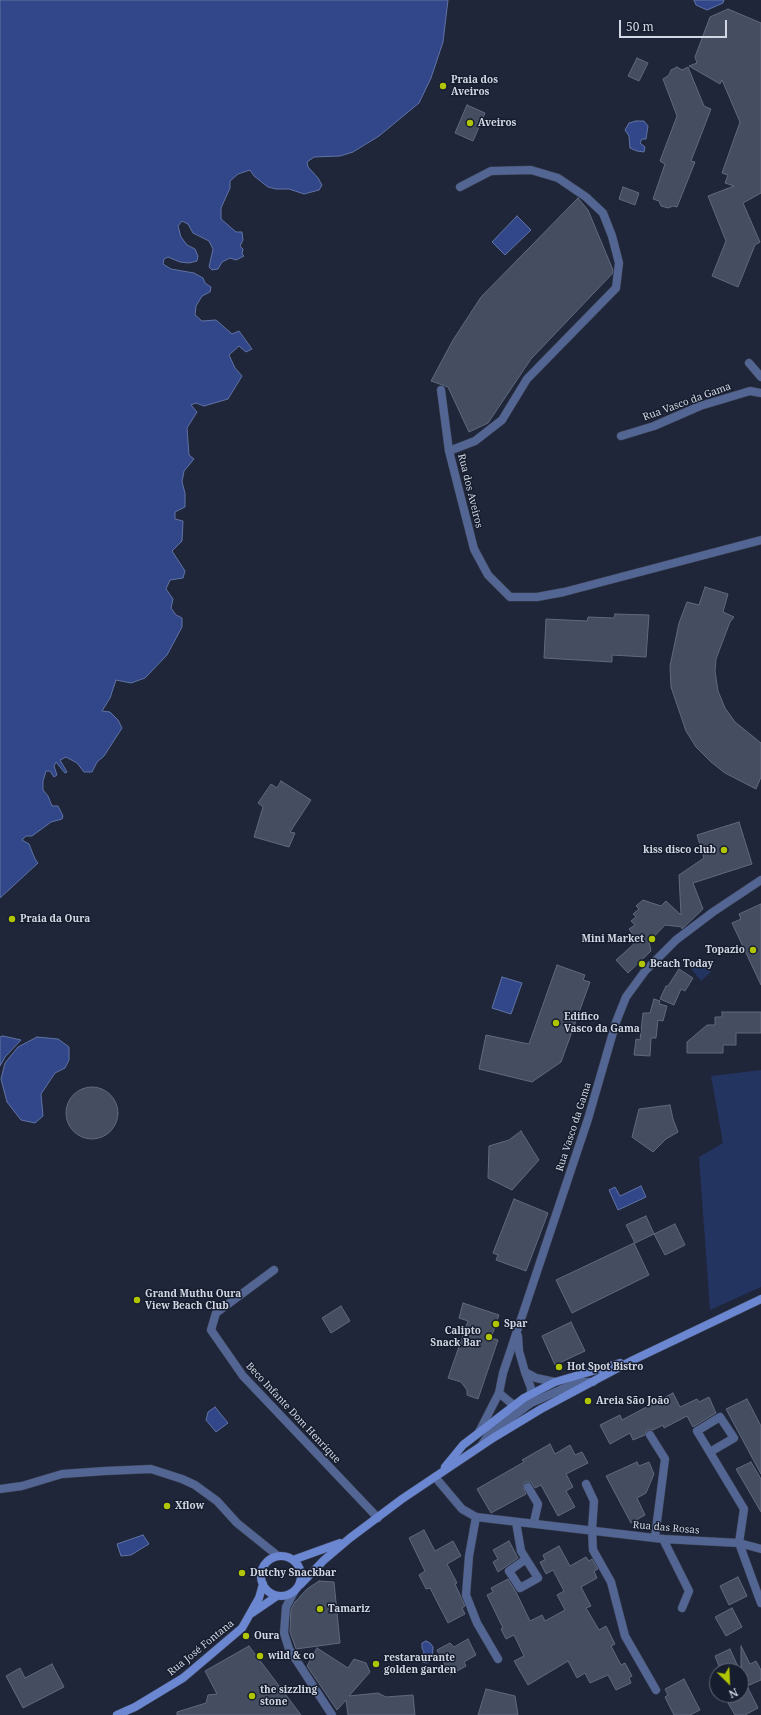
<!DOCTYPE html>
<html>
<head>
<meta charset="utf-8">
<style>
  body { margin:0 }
  #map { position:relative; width:761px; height:1715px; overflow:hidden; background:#1f2639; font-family:"Noto Serif",serif }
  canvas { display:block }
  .north { position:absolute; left:709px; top:1663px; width:40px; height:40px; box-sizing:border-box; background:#161d2e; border:1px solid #616776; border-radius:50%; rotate:156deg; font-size:11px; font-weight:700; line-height:16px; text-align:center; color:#d2d7e3 }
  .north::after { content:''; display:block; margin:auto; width:14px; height:18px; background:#b0c503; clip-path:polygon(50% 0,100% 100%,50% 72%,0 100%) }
  .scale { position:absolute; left:619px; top:20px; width:108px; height:18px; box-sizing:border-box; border:2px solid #d2d7e3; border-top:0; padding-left:5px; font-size:12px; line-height:14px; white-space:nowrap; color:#d2d7e3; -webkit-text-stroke:3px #161d2e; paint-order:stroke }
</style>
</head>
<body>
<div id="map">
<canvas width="761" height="1715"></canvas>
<div class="north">N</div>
<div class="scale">50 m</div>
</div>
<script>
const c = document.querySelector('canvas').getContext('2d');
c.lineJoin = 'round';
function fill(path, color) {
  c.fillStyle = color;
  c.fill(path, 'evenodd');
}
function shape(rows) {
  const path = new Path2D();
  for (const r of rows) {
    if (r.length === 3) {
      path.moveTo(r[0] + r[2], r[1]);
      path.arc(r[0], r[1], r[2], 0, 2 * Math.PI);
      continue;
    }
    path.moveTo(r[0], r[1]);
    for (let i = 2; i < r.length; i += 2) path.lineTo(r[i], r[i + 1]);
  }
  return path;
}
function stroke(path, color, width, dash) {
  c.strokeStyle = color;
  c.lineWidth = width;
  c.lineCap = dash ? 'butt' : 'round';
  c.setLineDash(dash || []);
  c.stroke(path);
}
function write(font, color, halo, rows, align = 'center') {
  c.font = font + ' "Noto Serif",serif';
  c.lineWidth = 3;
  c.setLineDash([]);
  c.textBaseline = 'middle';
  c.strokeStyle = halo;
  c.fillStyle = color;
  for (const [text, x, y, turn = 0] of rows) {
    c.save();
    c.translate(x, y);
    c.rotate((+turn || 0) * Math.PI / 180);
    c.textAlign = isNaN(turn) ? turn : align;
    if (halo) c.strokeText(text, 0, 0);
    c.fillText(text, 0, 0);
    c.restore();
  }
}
fill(shape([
  [699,958,711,972,701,981,689,966],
  [761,1070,761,1287,710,1310,699,1157,723,1143,711,1076]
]), '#243460');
const water = shape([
  [0,0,448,0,443,42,431,78,419,103,379,136,353,152,340,156,314,157,307,162,308,167,318,178,322,185,319,190,304,194,289,189,276,189,268,187,254,176,250,170,238,174,230,181,230,188,221,208,221,219,236,232,242,232,243,240,240,246,243,249,242,254,244,256,236,260,230,258,222,262,218,269,212,270,209,267,213,249,209,241,193,233,188,224,182,221,178,226,181,237,187,245,195,249,198,256,197,261,189,263,180,262,168,257,164,259,163,264,171,269,194,273,203,278,205,283,211,287,210,292,202,296,196,306,195,315,202,321,216,320,232,334,239,331,252,349,246,352,239,346,229,355,235,368,242,376,228,399,204,406,196,403,191,405,197,412,187,428,189,455,194,459,184,471,182,482,185,493,185,507,175,512,175,519,183,521,182,541,172,551,185,571,183,578,170,580,166,589,173,599,171,608,176,615,182,618,182,627,167,655,145,678,131,683,116,680,110,698,102,711,110,712,118,720,122,728,104,756,97,762,92,772,84,772,77,763,66,757,60,760,67,772,65,773,56,762,54,766,57,775,54,777,50,771,46,771,43,781,43,790,48,796,52,806,58,806,63,816,62,819,51,822,32,836,26,836,22,840,29,844,35,859,38,863,0,898,0,0],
  [694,0,724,0,723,3,707,10,696,5,694,0],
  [636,121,644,121,648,126,646,139,642,139,640,143,645,147,644,152,637,151,630,148,629,136,625,130,629,123,636,121],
  [517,216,531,230,505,255,492,242,517,216],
  [502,977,522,983,511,1014,492,1008,502,977],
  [3,1036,21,1040,5,1057,0,1066,0,1037,3,1036],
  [37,1037,58,1039,69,1047,69,1060,65,1068,55,1073,41,1094,43,1116,35,1123,21,1120,7,1102,1,1079,5,1063,18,1047,37,1037],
  [641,1186,646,1197,618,1210,609,1190,615,1187,620,1196,641,1186],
  [215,1407,228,1423,216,1432,206,1420,208,1412,215,1407],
  [143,1535,149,1544,131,1555,121,1556,117,1544,143,1535],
  [426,1641,430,1643,433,1647,432,1660,427,1663,422,1662,421,1658,424,1652,422,1648,422,1643,426,1641]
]);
fill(water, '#314789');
stroke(water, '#6172a4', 1);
const building = shape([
  [728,9,761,23,761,193,743,203,760,242,755,245,738,287,712,276,726,241,708,196,734,186,725,183,728,175,722,173,740,122,722,80,720,84,689,66,697,63,695,57,710,17,728,9],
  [637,58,648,63,639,81,628,76,637,58],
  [677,67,682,70,688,67,704,106,711,109,691,161,695,162,677,207,673,206,668,208,661,206,659,201,653,199,665,164,660,161,677,116,663,79,669,75,671,70,677,67],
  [467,105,485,113,473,141,455,133,467,105],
  [623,187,639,193,635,205,619,199,623,187],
  [578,198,588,210,613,270,612,274,531,359,488,423,469,432,448,387,431,381,453,340,481,297,578,198],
  [705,587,728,594,723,612,734,617,730,622,716,659,715,671,718,691,725,708,735,722,761,743,761,777,756,789,725,773,711,762,696,747,686,731,671,687,670,666,679,623,687,602,699,605,705,587],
  [615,614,649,615,646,657,612,655,612,662,544,658,546,619,587,621,588,617,614,618,615,614],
  [281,781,311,800,290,832,295,833,289,847,254,837,263,807,258,803,271,784,277,788,281,781],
  [739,822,752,864,693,883,703,909,682,929,682,927,665,925,649,942,651,951,628,973,616,960,634,944,628,937,632,933,629,929,635,925,631,921,636,917,633,914,639,909,636,906,643,900,661,906,666,901,681,915,679,875,704,858,697,835,739,822],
  [761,904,761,985,732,923,741,919,739,914,761,904],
  [557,965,585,975,583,980,590,982,561,1062,532,1082,479,1069,486,1035,529,1044,557,965],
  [679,969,693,978,685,991,681,989,674,1005,660,999,666,986,668,986,679,969],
  [654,999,660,1001,659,1004,667,1006,663,1021,658,1020,656,1038,651,1038,650,1056,634,1055,636,1039,640,1040,643,1013,650,1013,654,999],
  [722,1012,761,1012,761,1033,736,1033,736,1045,723,1045,723,1053,687,1053,687,1042,707,1025,715,1025,715,1017,722,1017,722,1012],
  [92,1113,26],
  [670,1105,673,1119,678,1132,666,1139,653,1152,632,1137,639,1109,670,1105],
  [521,1131,539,1160,512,1190,488,1178,489,1146,509,1140,521,1131],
  [514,1199,548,1213,526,1271,496,1260,498,1255,493,1253,514,1199],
  [646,1216,654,1234,635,1243,626,1225,646,1216],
  [675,1224,685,1245,665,1255,654,1234,675,1224],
  [634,1243,649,1275,572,1313,556,1280,634,1243],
  [463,1303,499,1315,491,1338,498,1340,478,1399,467,1395,467,1390,461,1382,448,1378,468,1321,459,1318,463,1303],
  [341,1306,350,1321,331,1333,322,1318,341,1306],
  [571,1322,585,1351,555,1365,542,1336,571,1322],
  [673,1393,680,1407,697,1399,699,1402,709,1397,716,1413,693,1427,687,1416,664,1428,663,1425,653,1430,647,1430,645,1435,633,1440,630,1433,610,1444,600,1425,620,1415,622,1420,673,1393],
  [747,1399,761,1426,761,1474,726,1409,747,1399],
  [550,1444,555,1454,570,1445,575,1455,582,1452,588,1463,566,1474,573,1487,566,1491,575,1507,558,1516,541,1485,535,1488,531,1482,525,1482,523,1487,526,1494,491,1513,477,1489,524,1462,522,1460,550,1444],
  [637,1462,639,1466,649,1462,654,1474,646,1493,637,1498,645,1515,631,1523,606,1476,637,1462],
  [751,1462,761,1479,761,1512,736,1469,751,1462],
  [424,1530,435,1551,453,1541,461,1556,447,1564,457,1583,455,1584,465,1606,462,1608,465,1614,448,1623,430,1588,426,1589,419,1575,425,1571,409,1538,424,1530],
  [509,1541,518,1558,498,1572,493,1562,498,1559,493,1550,509,1541],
  [559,1546,570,1566,586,1557,589,1561,592,1559,598,1569,594,1571,597,1578,581,1587,591,1606,586,1608,599,1630,606,1626,615,1644,611,1646,621,1665,625,1663,632,1676,629,1678,631,1683,616,1690,608,1675,590,1683,585,1673,577,1678,568,1661,528,1685,514,1661,524,1656,514,1635,506,1639,501,1629,503,1628,487,1595,493,1592,491,1588,508,1579,516,1592,530,1621,542,1615,545,1621,565,1610,557,1595,564,1591,553,1570,546,1574,540,1562,545,1560,543,1555,559,1546],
  [738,1577,747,1596,729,1605,720,1586,738,1577],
  [319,1581,334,1582,340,1643,296,1649,290,1632,291,1609,295,1602,307,1589,319,1581],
  [732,1608,742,1627,726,1636,715,1617,732,1608],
  [468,1639,476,1655,464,1662,466,1666,450,1675,437,1650,450,1643,454,1647,468,1639],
  [249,1646,301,1715,177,1715,177,1712,206,1703,208,1695,217,1694,205,1671,249,1646],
  [741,1646,750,1664,756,1661,761,1670,761,1680,747,1686,758,1708,745,1715,735,1715,728,1703,734,1700,732,1695,741,1695,741,1646],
  [317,1648,348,1668,354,1659,366,1663,370,1672,349,1696,378,1693,386,1697,413,1695,415,1715,348,1715,346,1700,337,1710,307,1666,317,1648],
  [730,1649,740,1671,721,1671,715,1656,730,1649],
  [52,1664,64,1687,23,1708,6,1676,20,1668,25,1678,52,1664],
  [684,1679,700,1710,690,1715,674,1715,665,1697,668,1695,665,1689,684,1679],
  [486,1689,515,1696,518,1715,478,1715,486,1689]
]);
fill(building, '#454d61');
stroke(building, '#60697f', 1);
const street = shape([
  [749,363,761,377],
  [441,390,449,451,474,549,488,575,510,597,537,597,564,592,761,540],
  [621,436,654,426,700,406,750,391,761,393],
  [449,451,475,441,502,420,527,379,616,288,619,263,612,236,603,213,586,197,558,178,531,170,491,171,460,187],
  [274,1270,216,1313,211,1330,243,1376,378,1518],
  [518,1336,519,1351,525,1372,536,1378,555,1382],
  [499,1393,511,1403,522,1407,578,1382,593,1382],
  [479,1432,499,1393,503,1373,588,1119,616,1022,626,997,645,971,676,940,713,912,761,880],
  [650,1435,665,1459,655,1537],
  [481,1446,489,1434,531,1403,531,1388,525,1372],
  [710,1452,734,1438,720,1417,697,1431,744,1509,739,1543,761,1603],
  [435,1477,462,1509,476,1517,663,1539,739,1543,761,1549],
  [586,1484,594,1501,592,1530,593,1550,611,1582,625,1636,656,1690],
  [528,1487,538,1504,534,1522],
  [0,1489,22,1486,62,1474,105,1471,151,1469,182,1479,195,1485,217,1501,237,1523,278,1556],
  [476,1517,469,1556,466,1595,477,1623,498,1659],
  [516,1522,521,1551,526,1559,538,1578,520,1588,509,1571,526,1559],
  [663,1539,689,1591,682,1608],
  [294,1592,286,1607,284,1633,289,1649,332,1715]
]);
const secondary = shape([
  [445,1467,463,1445,524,1398,555,1382,620,1363],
  [281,1576,20],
  [293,1560,340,1543],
  [300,1585,324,1560,350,1538,402,1499,493,1438,541,1409,633,1360,761,1299],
  [252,1613,277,1596],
  [117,1715,135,1707,183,1678,242,1628,259,1598,263,1584]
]);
stroke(street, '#3c4254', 9);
stroke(secondary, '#3c4254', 9);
stroke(street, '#536593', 8);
stroke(secondary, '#6b87d1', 8);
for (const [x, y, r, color] of [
  [443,86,4,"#b0c503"],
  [470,123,4,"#b0c503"],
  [724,850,4,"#b0c503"],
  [12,919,4,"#b0c503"],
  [652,939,4,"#b0c503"],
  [753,950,4,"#b0c503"],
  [642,964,4,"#b0c503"],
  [556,1023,4,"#b0c503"],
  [137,1300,4,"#b0c503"],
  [496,1324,4,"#b0c503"],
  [489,1337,4,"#b0c503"],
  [559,1367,4,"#b0c503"],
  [588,1401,4,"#b0c503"],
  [167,1506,4,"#b0c503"],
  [242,1573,4,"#b0c503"],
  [320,1609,4,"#b0c503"],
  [246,1636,4,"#b0c503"],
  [260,1656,4,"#b0c503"],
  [376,1664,4,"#b0c503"],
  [252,1696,4,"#b0c503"]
]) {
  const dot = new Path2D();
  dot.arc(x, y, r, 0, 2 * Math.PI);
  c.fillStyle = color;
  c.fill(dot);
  stroke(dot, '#161d2e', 1.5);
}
write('bold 10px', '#d2d7e3', '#161d2e', [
  ["Praia dos",451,80],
  ["Aveiros",451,92],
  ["Aveiros",478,123],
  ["kiss disco club",716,850,"right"],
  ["Praia da Oura",20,919],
  ["Mini Market",644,939,"right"],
  ["Topazio",745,950,"right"],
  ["Beach Today",650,964],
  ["Edifico",564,1017],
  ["Vasco da Gama",564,1029],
  ["Grand Muthu Oura",145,1294],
  ["View Beach Club",145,1306],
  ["Spar",504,1324],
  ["Calipto",481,1331,"right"],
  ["Snack Bar",481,1343,"right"],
  ["Hot Spot Bistro",567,1367],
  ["Areia São João",596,1401],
  ["Xflow",175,1506],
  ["Dutchy Snackbar",250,1573],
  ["Tamariz",328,1609],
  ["Oura",254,1636],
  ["wild & co",268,1656],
  ["restaraurante",384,1658],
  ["golden garden",384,1670],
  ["the sizzling",260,1690],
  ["stone",260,1702]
], 'left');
write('10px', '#d2d7e3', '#161d2e', [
  ["Rua Vasco da Gama",687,402,-20],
  ["Rua dos Aveiros",470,491,76],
  ["Rua Vasco da Gama",574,1127,-72],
  ["Beco Infante Dom Henrique",293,1413,47],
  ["Rua das Rosas",666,1528,5],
  ["Rua José Fontana",201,1648,-39]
]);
</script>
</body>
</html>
